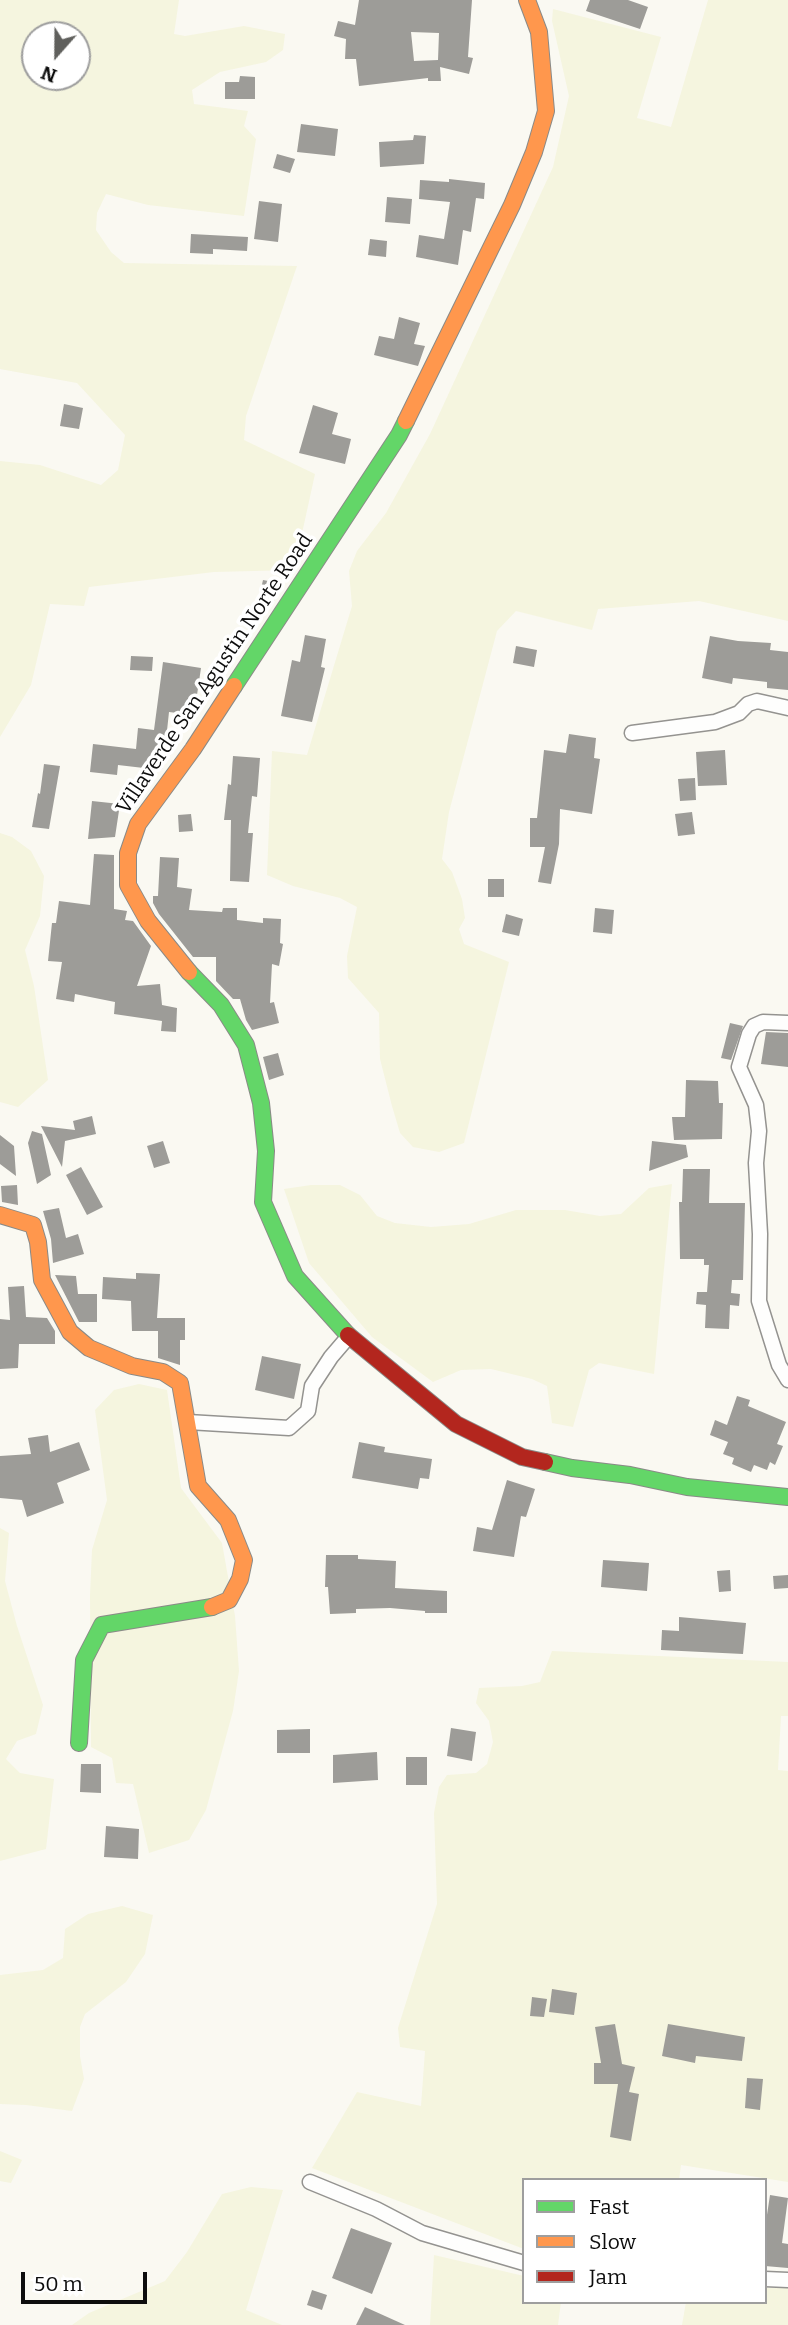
<!DOCTYPE html>
<html>
<head>
<meta charset="utf-8">
<style>
  body { margin:0 }
  #map { position:relative; width:788px; height:2325px; overflow:hidden; background:#faf9f2; font-family:Bitter,serif }
  canvas { display:block }
  .legend { position:absolute; left:522px; top:2178px; width:245px; height:126px; box-sizing:border-box; background:#fff; border:2px solid #9e9e9e; margin:0; padding:9px 12px; list-style:none; font-size:21px; color:#0d0d0d }
  .legend li { display:flex; align-items:center; gap:14px; height:35px }
  .legend b { width:35px; border:2px solid #9e9e9e }
  .north { position:absolute; left:21px; top:21px; width:70px; height:70px; box-sizing:border-box; background:#fff; border:2px solid #9e9e9e; border-radius:50%; rotate:201deg; font-size:19px; font-weight:700; line-height:28px; text-align:center; color:#0d0d0d }
  .north::after { content:''; display:block; margin:auto; width:24px; height:32px; background:#60605d; clip-path:polygon(50% 0,100% 100%,50% 72%,0 100%) }
  .scale { position:absolute; left:21px; top:2272px; width:126px; height:32px; box-sizing:border-box; border:4px solid #0d0d0d; border-top:0; padding-left:9px; font-size:21px; line-height:24px; white-space:nowrap; color:#0d0d0d; -webkit-text-stroke:5px #fff; paint-order:stroke }
</style>
</head>
<body>
<div id="map">
<canvas width="788" height="2325"></canvas>
<ul class="legend">
<li><b style="height:9px;background:#63d668"></b>Fast</li>
<li><b style="height:9px;background:#ff974d"></b>Slow</li>
<li><b style="height:9px;background:#b3261e"></b>Jam</li>
</ul>
<div class="north">N</div>
<div class="scale">50 m</div>
</div>
<script>
const c = document.querySelector('canvas').getContext('2d');
c.lineJoin = 'round';
function fill(path, color) {
  c.fillStyle = color;
  c.fill(path, 'evenodd');
}
function shape(rows) {
  const path = new Path2D();
  for (const r of rows) {
    path.moveTo(r[0], r[1]);
    for (let i = 2; i < r.length; i += 2) path.lineTo(r[i], r[i + 1]);
  }
  return path;
}
function stroke(path, color, width, dash) {
  c.strokeStyle = color;
  c.lineWidth = width;
  c.lineCap = dash ? 'butt' : 'round';
  c.setLineDash(dash || []);
  c.stroke(path);
}
function write(font, color, halo, rows, align = 'center') {
  c.font = font + ' Bitter,serif';
  c.lineWidth = 7;
  c.setLineDash([]);
  c.textBaseline = 'middle';
  c.strokeStyle = halo;
  c.fillStyle = color;
  for (const [text, x, y, turn = 0] of rows) {
    c.save();
    c.translate(x, y);
    c.rotate((+turn || 0) * Math.PI / 180);
    c.textAlign = isNaN(turn) ? turn : align;
    if (halo) c.strokeText(text, 0, 0);
    c.fillText(text, 0, 0);
    c.restore();
  }
}
fill(shape([
  [0,0,179,0,174,34,185,36,244,26,285,34,283,50,266,62,220,72,192,90,194,104,248,111,244,126,256,139,244,216,148,205,106,194,97,213,96,230,111,252,124,263,297,266,246,416,244,440,315,474,294,570,214,572,89,587,84,606,50,604,31,685,0,737,0,461,40,465,101,485,118,470,125,435,77,383,0,369],
  [35,35,77,35,77,77,35,77],
  [708,0,788,0,788,621,699,601,598,609,592,630,516,611,497,631,449,812,442,859,452,872,462,899,465,918,459,929,464,944,509,962,464,1143,439,1152,413,1147,400,1133,392,1106,380,1059,379,1013,348,978,347,956,357,907,340,898,293,886,267,875,272,751,307,755,352,606,349,571,357,551,386,513,430,434,553,167,569,96,552,21,553,9,661,37,637,118,671,127],
  [0,833,12,837,31,851,44,876,40,916,25,950,34,986,48,1080,18,1107,0,1102],
  [672,1184,654,1374,599,1363,589,1370,573,1427,552,1423,547,1386,532,1379,491,1369,461,1370,433,1382,372,1337,309,1263,284,1189,311,1185,340,1185,360,1195,377,1216,395,1223,431,1227,469,1224,516,1210,565,1210,600,1216,621,1214,649,1188],
  [139,1384,167,1390,181,1488,222,1543,235,1616,239,1671,233,1711,206,1810,189,1840,149,1853,133,1784,116,1783,112,1758,91,1747,90,1595,92,1550,107,1500,95,1410,114,1390],
  [0,1528,9,1533,5,1581,17,1626,43,1705,36,1734,17,1741,6,1759,20,1773,54,1779,46,1849,0,1861],
  [552,1651,788,1662,788,1716,781,1716,778,1770,788,1771,788,2182,681,2165,679,2180,524,2180,524,2249,312,2168,357,2092,421,2106,425,2051,400,2047,398,2028,437,1904,434,1813,439,1787,447,1775,476,1773,487,1764,493,1742,489,1721,476,1703,479,1688,522,1686,540,1682],
  [122,1906,153,1915,145,1954,126,1982,85,2014,80,2027,80,2056,84,2079,72,2111,26,2105,0,2104,0,1975,43,1970,63,1958,65,1929,88,1914],
  [0,2151,22,2160,11,2183,0,2181],
  [251,2187,283,2190,246,2310,282,2325,72,2325,89,2313,165,2281,187,2252,222,2194],
  [434,2255,524,2276,524,2302,561,2302,558,2325,430,2325],
  [765,2288,788,2288,788,2325,682,2325,686,2302,765,2302]
]), '#f5f5df');
fill(shape([
  [359,0,472,0,468,57,473,58,469,74,440,67,441,81,428,81,428,78,359,86,356,59,345,59,346,39,334,36,338,21,355,25],
  [411,32,439,33,438,60,414,61],
  [590,0,628,0,648,7,640,29,586,11],
  [240,76,255,77,255,99,225,99,225,82,239,82],
  [301,124,338,129,335,156,297,152],
  [414,135,426,136,424,164,380,167,379,142,413,140],
  [277,154,295,159,290,173,273,168],
  [449,179,485,183,484,199,476,198,471,232,463,230,458,265,416,257,419,235,444,239,450,202,419,199,420,180,449,182],
  [387,197,412,199,410,224,385,222],
  [259,201,282,204,278,242,254,239],
  [191,234,248,237,247,251,213,249,213,254,190,253],
  [370,239,387,241,386,257,368,255],
  [399,317,420,323,414,344,425,346,418,366,374,355,379,336,394,339],
  [64,404,83,408,79,429,60,426],
  [313,405,338,413,332,434,351,439,345,464,299,453],
  [263,580,284,584,272,604,258,602],
  [305,635,326,639,321,667,325,668,312,722,281,716,292,660,300,662],
  [710,636,738,641,771,643,770,650,788,652,788,690,767,688,767,682,733,678,732,684,702,678],
  [516,646,537,650,534,667,513,663],
  [131,656,153,657,152,671,130,670],
  [163,662,201,668,194,715,169,712,163,768,161,770,118,765,117,775,90,772,93,744,136,749,138,728,154,730],
  [569,734,596,738,594,758,600,759,592,814,560,809,559,844,551,884,538,882,545,847,530,847,530,818,537,818,544,750,566,753],
  [725,750,727,785,698,786,696,752],
  [233,756,260,758,257,797,252,796,248,833,253,833,249,882,230,881,231,820,224,820,228,784,231,785],
  [44,764,60,766,49,829,32,827,38,793,40,794],
  [695,778,696,800,680,801,678,779],
  [92,801,120,804,115,837,88,839],
  [692,812,695,834,678,836,675,814],
  [191,814,193,831,179,832,178,815],
  [94,854,114,855,114,909,127,911,125,920,133,921,151,946,137,986,160,984,162,1005,177,1008,176,1032,161,1031,162,1021,114,1014,115,1002,75,994,74,1002,56,999,62,962,48,961,52,923,56,923,59,901,90,905],
  [160,857,179,858,177,887,192,889,189,910,222,912,223,908,237,908,237,920,263,923,263,918,281,919,280,943,283,944,279,966,272,964,270,1003,274,1002,279,1023,252,1030,246,1020,240,999,233,999,216,981,216,957,193,957,159,914,153,903,153,896,158,896],
  [488,879,504,879,504,897,488,897],
  [595,908,614,910,612,934,593,932],
  [506,914,523,919,519,936,502,932],
  [730,1023,743,1026,731,1060,721,1058],
  [766,1032,788,1033,788,1067,761,1064],
  [278,1053,284,1075,269,1080,263,1057],
  [686,1080,718,1081,719,1103,723,1103,722,1139,674,1140,672,1117,685,1117],
  [92,1116,96,1134,65,1141,62,1167,41,1126,75,1130,73,1121],
  [32,1131,42,1134,51,1175,37,1184,28,1143],
  [0,1135,14,1146,16,1176,0,1164],
  [163,1141,170,1163,154,1168,147,1146],
  [652,1141,686,1145,688,1157,649,1171],
  [81,1167,103,1207,87,1215,66,1175],
  [683,1169,710,1169,709,1203,745,1203,743,1280,732,1280,731,1293,740,1294,739,1306,730,1305,729,1329,705,1328,706,1305,696,1304,697,1292,707,1292,709,1265,704,1265,704,1259,680,1259,679,1202,682,1202],
  [17,1185,18,1205,2,1202,1,1186],
  [59,1208,66,1238,78,1234,84,1254,53,1263,51,1239,43,1211],
  [136,1273,160,1274,157,1318,185,1318,185,1340,180,1340,180,1365,158,1358,158,1331,132,1331,131,1301,102,1299,103,1277,136,1279],
  [55,1275,76,1276,78,1294,97,1294,97,1322,79,1322],
  [24,1286,26,1317,47,1318,55,1331,55,1344,19,1344,18,1368,0,1369,0,1319,10,1320,8,1287],
  [262,1356,301,1364,294,1399,255,1390],
  [737,1396,750,1400,748,1406,786,1422,777,1444,783,1446,775,1465,770,1462,767,1470,754,1465,751,1472,732,1464,734,1458,723,1454,728,1442,710,1435,715,1420,727,1425],
  [48,1435,50,1452,79,1442,90,1470,57,1483,64,1503,27,1517,22,1500,0,1498,0,1456,31,1454,28,1438],
  [359,1442,385,1447,384,1452,432,1459,429,1479,420,1478,418,1489,352,1478],
  [507,1480,535,1489,526,1517,521,1516,514,1557,473,1551,477,1527,492,1530],
  [326,1555,358,1555,358,1559,396,1561,395,1588,447,1591,447,1613,425,1613,425,1611,390,1608,356,1609,356,1613,330,1614,328,1587,325,1587],
  [603,1560,649,1563,647,1591,601,1587],
  [730,1570,731,1591,719,1592,717,1571],
  [788,1575,788,1588,774,1589,773,1576],
  [679,1617,746,1623,743,1654,661,1650,662,1630,679,1631],
  [451,1728,476,1732,472,1761,447,1756],
  [310,1729,310,1753,277,1753,277,1730],
  [377,1752,378,1780,333,1783,333,1755],
  [406,1757,427,1757,427,1785,406,1785],
  [81,1764,101,1764,101,1793,80,1792],
  [106,1826,139,1829,138,1859,104,1857],
  [552,1989,577,1993,574,2015,549,2012],
  [532,1997,547,1999,544,2017,530,2016],
  [615,2024,622,2064,635,2067,629,2092,639,2094,631,2141,610,2137,618,2084,594,2084,594,2063,601,2063,595,2027],
  [668,2024,745,2037,742,2061,696,2056,695,2063,662,2056],
  [747,2078,763,2079,760,2110,745,2108],
  [770,2195,788,2198,782,2243,788,2244,788,2268,765,2266,765,2228],
  [351,2228,392,2243,372,2294,332,2278],
  [312,2290,327,2295,322,2310,307,2305],
  [365,2307,405,2325,356,2325]
]), '#9d9c98');
const street = shape([
  [632,733,715,722,739,713,748,704,757,701,788,708],
  [788,1023,763,1022,754,1026,749,1034,739,1067,756,1105,759,1131,756,1163,760,1234,759,1301,779,1365,788,1380],
  [188,1422,289,1428,308,1411,312,1386,331,1357,349,1336],
  [310,2182,376,2209,422,2233,524,2263],
  [765,2279,788,2280]
]);
const fast = shape([
  [234,686,399,435,406,421],
  [189,972,221,1005,246,1045,261,1103,266,1151,263,1202,295,1276,348,1335],
  [545,1462,572,1468,630,1475,687,1487,788,1497],
  [79,1743,84,1660,102,1625,212,1607]
]);
const slow = shape([
  [406,421,512,205,534,152,546,111,539,32,527,0],
  [189,972,148,921,128,885,128,853,138,824,193,749,234,686],
  [0,1215,33,1225,38,1242,42,1280,70,1332,89,1348,132,1366,163,1372,180,1383,198,1486,228,1520,244,1560,240,1579,229,1600,212,1607]
]);
const jam = shape([
  [348,1335,456,1424,522,1457,545,1462]
]);
stroke(street, '#949390', 17);
stroke(fast, '#8a8a87', 18);
stroke(slow, '#8a8a87', 18);
stroke(jam, '#8a8a87', 18);
stroke(street, '#fefefd', 14);
stroke(fast, '#63d668', 16);
stroke(slow, '#ff974d', 16);
stroke(jam, '#b3261e', 16);
write('21px', '#0d0d0d', '#fff', [
  ["Villaverde San Agustin Norte Road",215,674,-56]
]);
</script>
</body>
</html>
